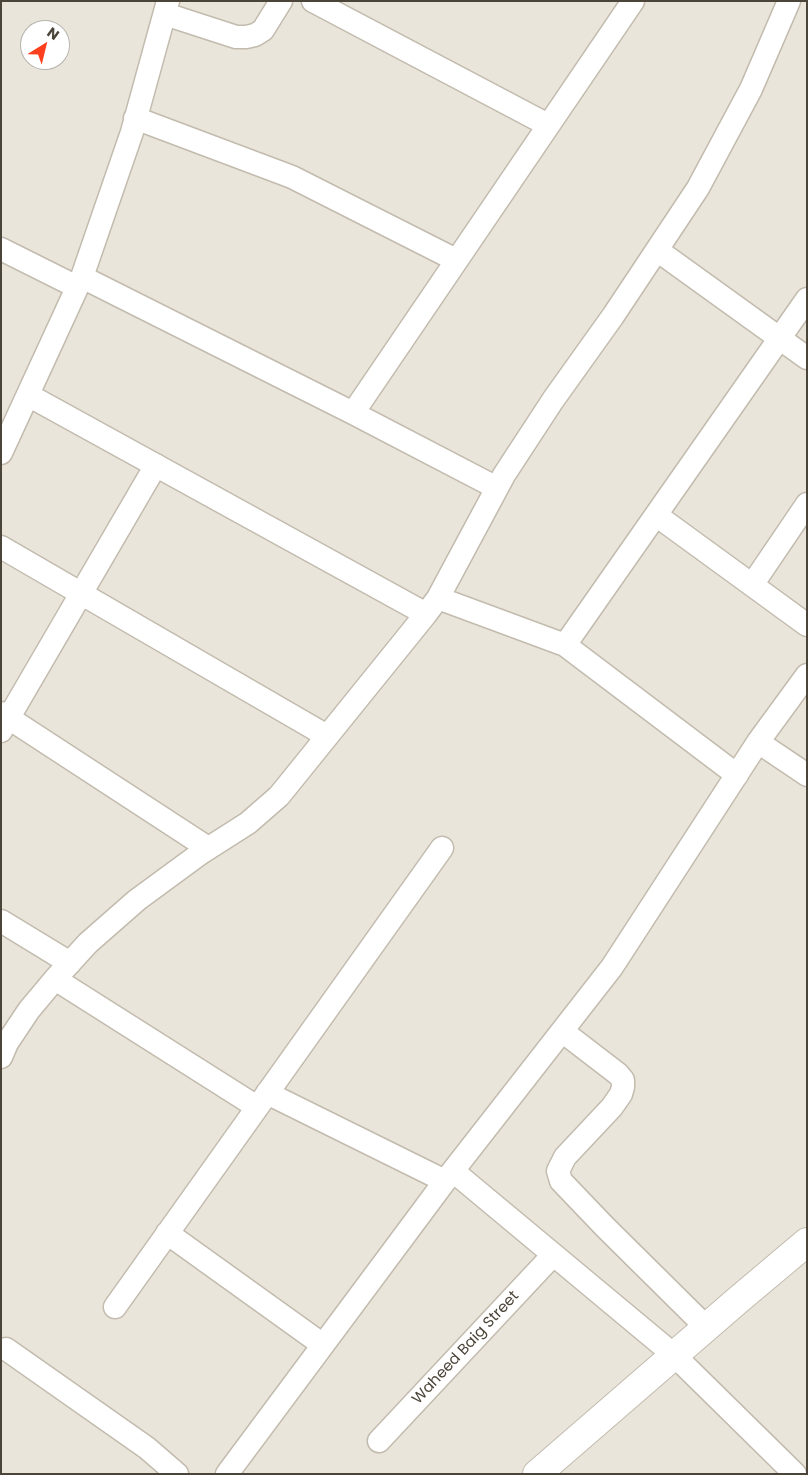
<!DOCTYPE html>
<html>
<head>
<meta charset="utf-8">
<style>
  body { margin:0 }
  #map { position:relative; width:808px; height:1475px; overflow:hidden; background:#f6f3ec; font-family:Poppins,sans-serif }
  canvas { display:block }
  .frame { position:absolute; inset:0; border:2px solid #4b4439; pointer-events:none }
  .north { position:absolute; left:20px; top:20px; width:50px; height:50px; box-sizing:border-box; background:#fff; border:1px solid #b7b4b0; border-radius:50%; rotate:36deg; font-size:14px; font-weight:700; line-height:20px; text-align:center; color:#4b4439 }
  .north::after { content:''; display:block; margin:auto; width:18px; height:22px; background:#fc3f1d; clip-path:polygon(50% 0,100% 100%,50% 72%,0 100%) }
</style>
</head>
<body>
<div id="map">
<canvas width="808" height="1475"></canvas>
<div class="frame"></div>
<div class="north">N</div>
</div>
<script>
const c = document.querySelector('canvas').getContext('2d');
c.lineJoin = 'round';
function fill(path, color) {
  c.fillStyle = color;
  c.fill(path, 'evenodd');
}
function shape(rows) {
  const path = new Path2D();
  for (const r of rows) {
    path.moveTo(r[0], r[1]);
    for (let i = 2; i < r.length; i += 2) path.lineTo(r[i], r[i + 1]);
  }
  return path;
}
function stroke(path, color, width, dash) {
  c.strokeStyle = color;
  c.lineWidth = width;
  c.lineCap = dash ? 'butt' : 'round';
  c.setLineDash(dash || []);
  c.stroke(path);
}
function write(font, color, halo, rows, align = 'center') {
  c.font = font + ' Poppins,sans-serif';
  c.lineWidth = 5;
  c.setLineDash([]);
  c.textBaseline = 'middle';
  c.strokeStyle = halo;
  c.fillStyle = color;
  for (const [text, x, y, turn = 0] of rows) {
    c.save();
    c.translate(x, y);
    c.rotate((+turn || 0) * Math.PI / 180);
    c.textAlign = isNaN(turn) ? turn : align;
    if (halo) c.strokeText(text, 0, 0);
    c.fillText(text, 0, 0);
    c.restore();
  }
}
fill(shape([
  [1,1,807,1,807,1474,1,1474],
  [30,30,60,30,60,60,30,60]
]), '#eae5da');
const minor = shape([
  [313,1,548,125],
  [165,14,236,37,246,37,255,35,263,30,281,1],
  [135,118,292,177,456,260],
  [1,249,77,287],
  [657,250,807,358],
  [82,277,353,413,497,488],
  [28,395,426,614],
  [353,413,633,1],
  [1,453,82,277,132,132,168,1],
  [656,515,807,625],
  [1,547,327,736],
  [752,585,807,504],
  [438,598,565,645,737,775],
  [565,645,807,299],
  [1,713,208,848],
  [1,731,156,465],
  [758,742,807,775],
  [1,921,70,963],
  [55,979,257,1107],
  [562,1031,618,1074,623,1080,623,1087,621,1094,612,1107,565,1157,558,1171,561,1181,605,1227,706,1327],
  [1,1057,7,1043,29,1010,55,979,88,943,137,900,201,853,248,823,279,796,426,614,438,598,504,475,553,400,613,316,698,188,751,89,789,1],
  [267,1093,445,1181],
  [453,1171,674,1355,795,1474],
  [167,1233,323,1345],
  [115,1307,442,848],
  [6,1349,147,1448,177,1474],
  [379,1441,553,1255],
  [227,1474,445,1181,612,967,758,742,807,675]
]);
const tertiary = shape([
  [537,1474,738,1300,807,1242]
]);
stroke(minor, '#c2bbae', 25);
stroke(tertiary, '#c2bbae', 30);
stroke(minor, '#fff', 22);
stroke(tertiary, '#fff', 28);
write('15px', '#4b4439', '#fff', [
  ["Waheed Baig Street",466,1348,-47]
]);
</script>
</body>
</html>
